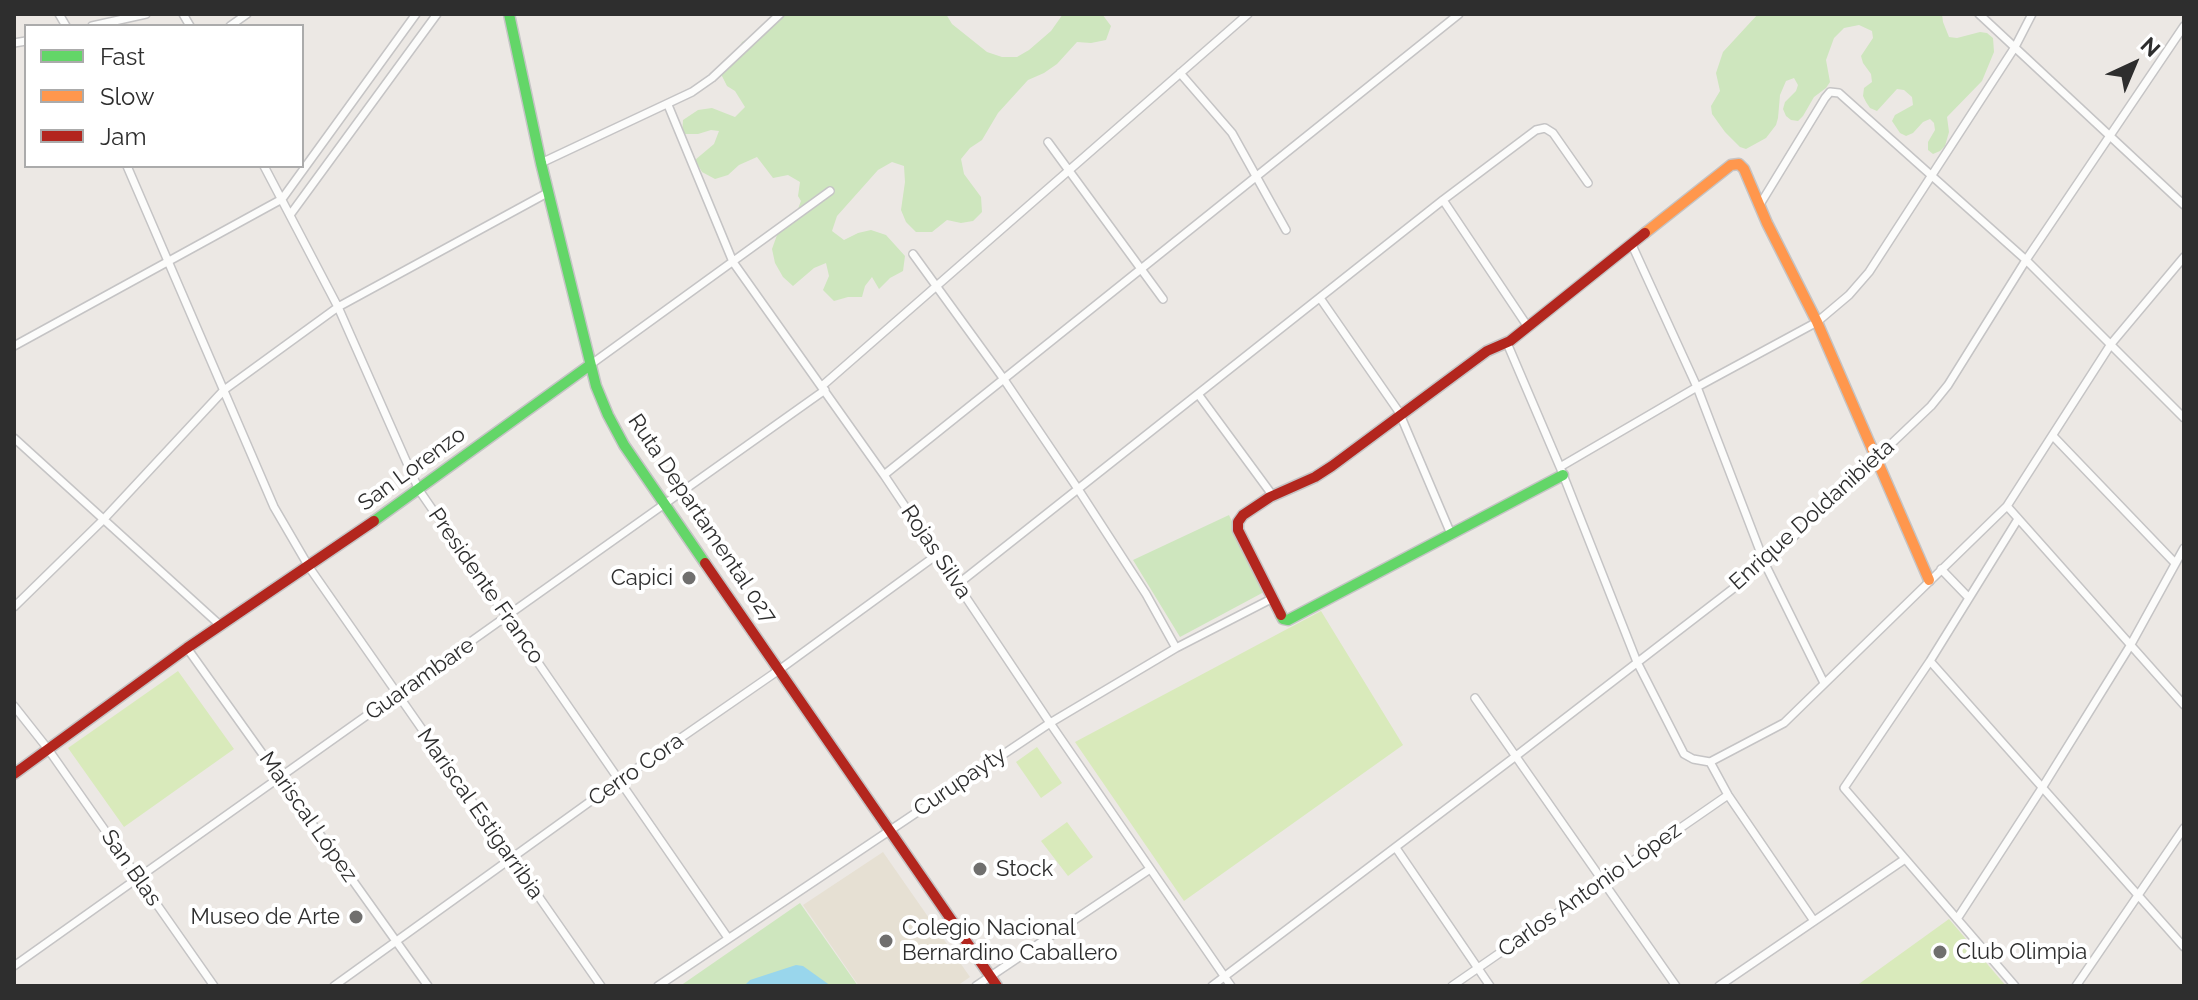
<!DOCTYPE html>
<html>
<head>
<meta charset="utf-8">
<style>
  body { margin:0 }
  #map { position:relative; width:2198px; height:1000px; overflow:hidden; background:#ece8e4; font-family:Raleway,sans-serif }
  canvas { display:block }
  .frame { position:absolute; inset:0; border:16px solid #2e2e2e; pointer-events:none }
  .legend { position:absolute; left:24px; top:24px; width:280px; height:144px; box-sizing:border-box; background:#fff; border:2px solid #ababab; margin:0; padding:10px 14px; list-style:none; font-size:24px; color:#2e2e2e }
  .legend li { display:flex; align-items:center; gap:16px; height:40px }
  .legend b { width:40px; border:2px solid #ababab }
  .north { position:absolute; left:2094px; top:24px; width:80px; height:80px; -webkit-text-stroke:6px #fff; paint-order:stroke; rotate:44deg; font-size:22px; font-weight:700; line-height:32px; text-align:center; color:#2e2e2e }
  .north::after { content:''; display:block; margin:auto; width:28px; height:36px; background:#2e2e2e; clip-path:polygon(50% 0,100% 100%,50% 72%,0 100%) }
</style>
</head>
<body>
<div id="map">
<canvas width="2198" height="1000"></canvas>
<div class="frame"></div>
<ul class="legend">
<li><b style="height:10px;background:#63d668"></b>Fast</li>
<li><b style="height:10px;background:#ff974d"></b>Slow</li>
<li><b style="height:10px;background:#b3261e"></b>Jam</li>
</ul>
<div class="north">N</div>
</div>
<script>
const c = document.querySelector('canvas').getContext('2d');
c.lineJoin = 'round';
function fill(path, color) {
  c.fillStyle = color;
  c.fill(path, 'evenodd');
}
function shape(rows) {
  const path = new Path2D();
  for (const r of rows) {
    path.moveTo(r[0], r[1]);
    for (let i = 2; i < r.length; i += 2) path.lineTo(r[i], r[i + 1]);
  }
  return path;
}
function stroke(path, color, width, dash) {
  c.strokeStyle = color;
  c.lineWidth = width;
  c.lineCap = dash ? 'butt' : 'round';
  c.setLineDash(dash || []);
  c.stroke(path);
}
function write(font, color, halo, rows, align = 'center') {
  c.font = font + ' Raleway,sans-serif';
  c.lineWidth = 8;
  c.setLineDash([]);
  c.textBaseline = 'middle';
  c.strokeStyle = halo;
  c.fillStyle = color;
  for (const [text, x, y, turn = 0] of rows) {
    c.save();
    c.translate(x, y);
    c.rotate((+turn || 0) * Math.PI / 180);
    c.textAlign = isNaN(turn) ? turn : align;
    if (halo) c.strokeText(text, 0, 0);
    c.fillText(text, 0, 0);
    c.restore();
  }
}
fill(shape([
  [883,852,970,977,957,986,859,986,803,905]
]), '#e6e0d3');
fill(shape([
  [772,14,946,14,952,24,987,52,1002,57,1017,57,1029,50,1051,31,1063,14,1102,14,1111,26,1106,40,1091,43,1077,42,1057,64,1044,73,1028,80,998,113,982,140,970,148,961,159,964,174,981,197,982,212,973,221,961,223,947,220,932,232,916,232,906,222,901,210,905,182,904,166,892,162,878,170,837,216,832,231,844,240,858,233,871,230,886,235,905,256,903,271,890,278,879,289,872,277,865,286,862,297,848,297,834,301,823,290,829,276,826,263,814,268,793,286,783,277,775,263,772,249,777,235,796,214,801,201,798,196,800,182,788,175,773,178,757,157,739,165,728,175,715,179,702,172,695,160,714,144,719,131,711,130,698,134,682,134,683,120,698,110,712,108,735,117,745,107,735,91,727,86,721,74,731,65,742,42,755,35],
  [1758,14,1942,14,1943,22,1949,37,1957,38,1980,32,1987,33,1993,38,1994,52,1982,81,1947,117,1949,132,1945,146,1940,151,1933,154,1928,150,1928,142,1935,130,1934,123,1930,119,1923,122,1913,133,1906,136,1900,133,1892,121,1895,115,1913,105,1912,97,1904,90,1897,89,1877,111,1870,108,1866,102,1863,96,1864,88,1872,82,1871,74,1863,63,1861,56,1873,38,1872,31,1859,25,1844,28,1834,38,1826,60,1830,82,1826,88,1814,97,1803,116,1798,121,1791,120,1786,116,1783,109,1785,102,1796,91,1798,85,1794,78,1786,81,1780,95,1778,118,1776,125,1766,138,1746,149,1740,147,1725,132,1712,114,1711,106,1720,91,1716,73,1723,52],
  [1229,515,1264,592,1180,637,1133,560],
  [800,903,858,986,680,986]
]), '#cee6be');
fill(shape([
  [1321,611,1403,745,1184,901,1075,742],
  [178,671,234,749,124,827,68,748],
  [1037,747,1062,783,1041,798,1016,762],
  [1067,822,1093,857,1068,876,1041,841],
  [1949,919,2006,986,1856,986]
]), '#d9eabb');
fill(shape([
  [796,965,803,966,831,986,744,986,750,980]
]), '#99d6ec');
const street = shape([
  [59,14,66,26],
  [183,14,190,26],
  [1979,14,2184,205],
  [92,26,146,14],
  [230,26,247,14],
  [14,43,26,41],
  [1180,73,1232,133,1286,230],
  [668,105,733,262,884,475,1050,723,1231,986],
  [1048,142,1163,299],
  [541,163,692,92,712,78,780,14],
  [127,166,274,507,309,567,601,986],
  [264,166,338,307,419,490,728,938],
  [1443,200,1528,327],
  [1759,206,1825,98,1830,92,1839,93,2026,260,2184,418],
  [290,215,437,14],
  [1632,245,1697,387,1765,564,1824,683],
  [913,254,1003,378,1078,489,1146,594,1176,648],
  [1320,298,1399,412,1451,534],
  [1507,343,1560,467,1637,662,1684,754,1693,759,1710,762],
  [14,346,282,199,416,14],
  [590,365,830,191],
  [822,386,1248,14],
  [1198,394,1273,496],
  [2053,436,2175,563],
  [14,438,221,626],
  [1560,467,1697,387,1817,322,1849,295,1869,272,2015,47,2032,14],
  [884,475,1459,14],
  [2007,506,2184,705],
  [1941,569,1969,598],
  [958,584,1443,200,1536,130,1545,128,1553,133,1588,183],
  [14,607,103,520,224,390,338,307,549,192],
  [187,648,428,986],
  [1930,661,2184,947],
  [1475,698,1676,986],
  [14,706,48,749,214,986],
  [1396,848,1490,986],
  [1957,919,2042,788,2130,646,2184,548],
  [1814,921,1728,795,1710,762,1784,723,2007,506,2111,344,2184,257],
  [14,966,825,390],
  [334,986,620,780,779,670,938,554],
  [658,986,1050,723,1176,648,1273,598],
  [976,986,1150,869],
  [1212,986,1516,756,1765,564,1931,406,1948,385,2026,260,2184,26],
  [1452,986,1728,795],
  [1719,986,1905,859],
  [2015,986,1844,788,1930,661,2018,519],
  [2076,986,2184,828]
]);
const fast = shape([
  [509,14,541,163,596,386,608,415,624,445,705,563],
  [374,521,590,365],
  [1281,615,1283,619,1288,620,1563,475]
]);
const slow = shape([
  [1645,233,1731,165,1739,164,1744,169,1767,223,1817,322,1929,580]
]);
const jam = shape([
  [705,563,997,986],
  [1281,615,1238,530,1238,522,1243,515,1270,497,1315,477,1332,466,1487,351,1510,341,1645,233],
  [14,774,187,648,374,521]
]);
stroke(street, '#c5c4c5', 10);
stroke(fast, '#c5c4c5', 13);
stroke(slow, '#c5c4c5', 13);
stroke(jam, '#c5c4c5', 13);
stroke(street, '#fcfcfb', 7);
stroke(fast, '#63d668', 10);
stroke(slow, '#ff974d', 10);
stroke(jam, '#b3261e', 10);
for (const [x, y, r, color] of [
  [689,578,8,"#706f6e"],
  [980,869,8,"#706f6e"],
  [356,917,8,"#706f6e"],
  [886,941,8,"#706f6e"],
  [1940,952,8,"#706f6e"]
]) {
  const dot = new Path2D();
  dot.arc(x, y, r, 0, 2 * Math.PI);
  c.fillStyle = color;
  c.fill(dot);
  stroke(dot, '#fff', 3);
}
write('22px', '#2e2e2e', '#fff', [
  ["San Lorenzo",412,469,-36],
  ["Enrique Doldanibieta",1812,515,-42],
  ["Ruta Departamental 027",702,519,56],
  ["Rojas Silva",936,552,56],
  ["Presidente Franco",486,586,55],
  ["Guarambare",420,679,-35],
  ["Cerro Cora",636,770,-35],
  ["Curupayty",960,782,-34],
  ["Mariscal Estigarribia",480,814,55],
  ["Mariscal López",308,817,55],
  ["San Blas",131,868,55],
  ["Carlos Antonio López",1590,890,-35]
]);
write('22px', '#2e2e2e', '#fff', [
  ["Capici",673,578,"right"],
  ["Stock",996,869],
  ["Museo de Arte",340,917,"right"],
  ["Colegio Nacional",902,928],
  ["Bernardino Caballero",902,953],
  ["Club Olimpia",1956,952]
], 'left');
</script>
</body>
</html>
